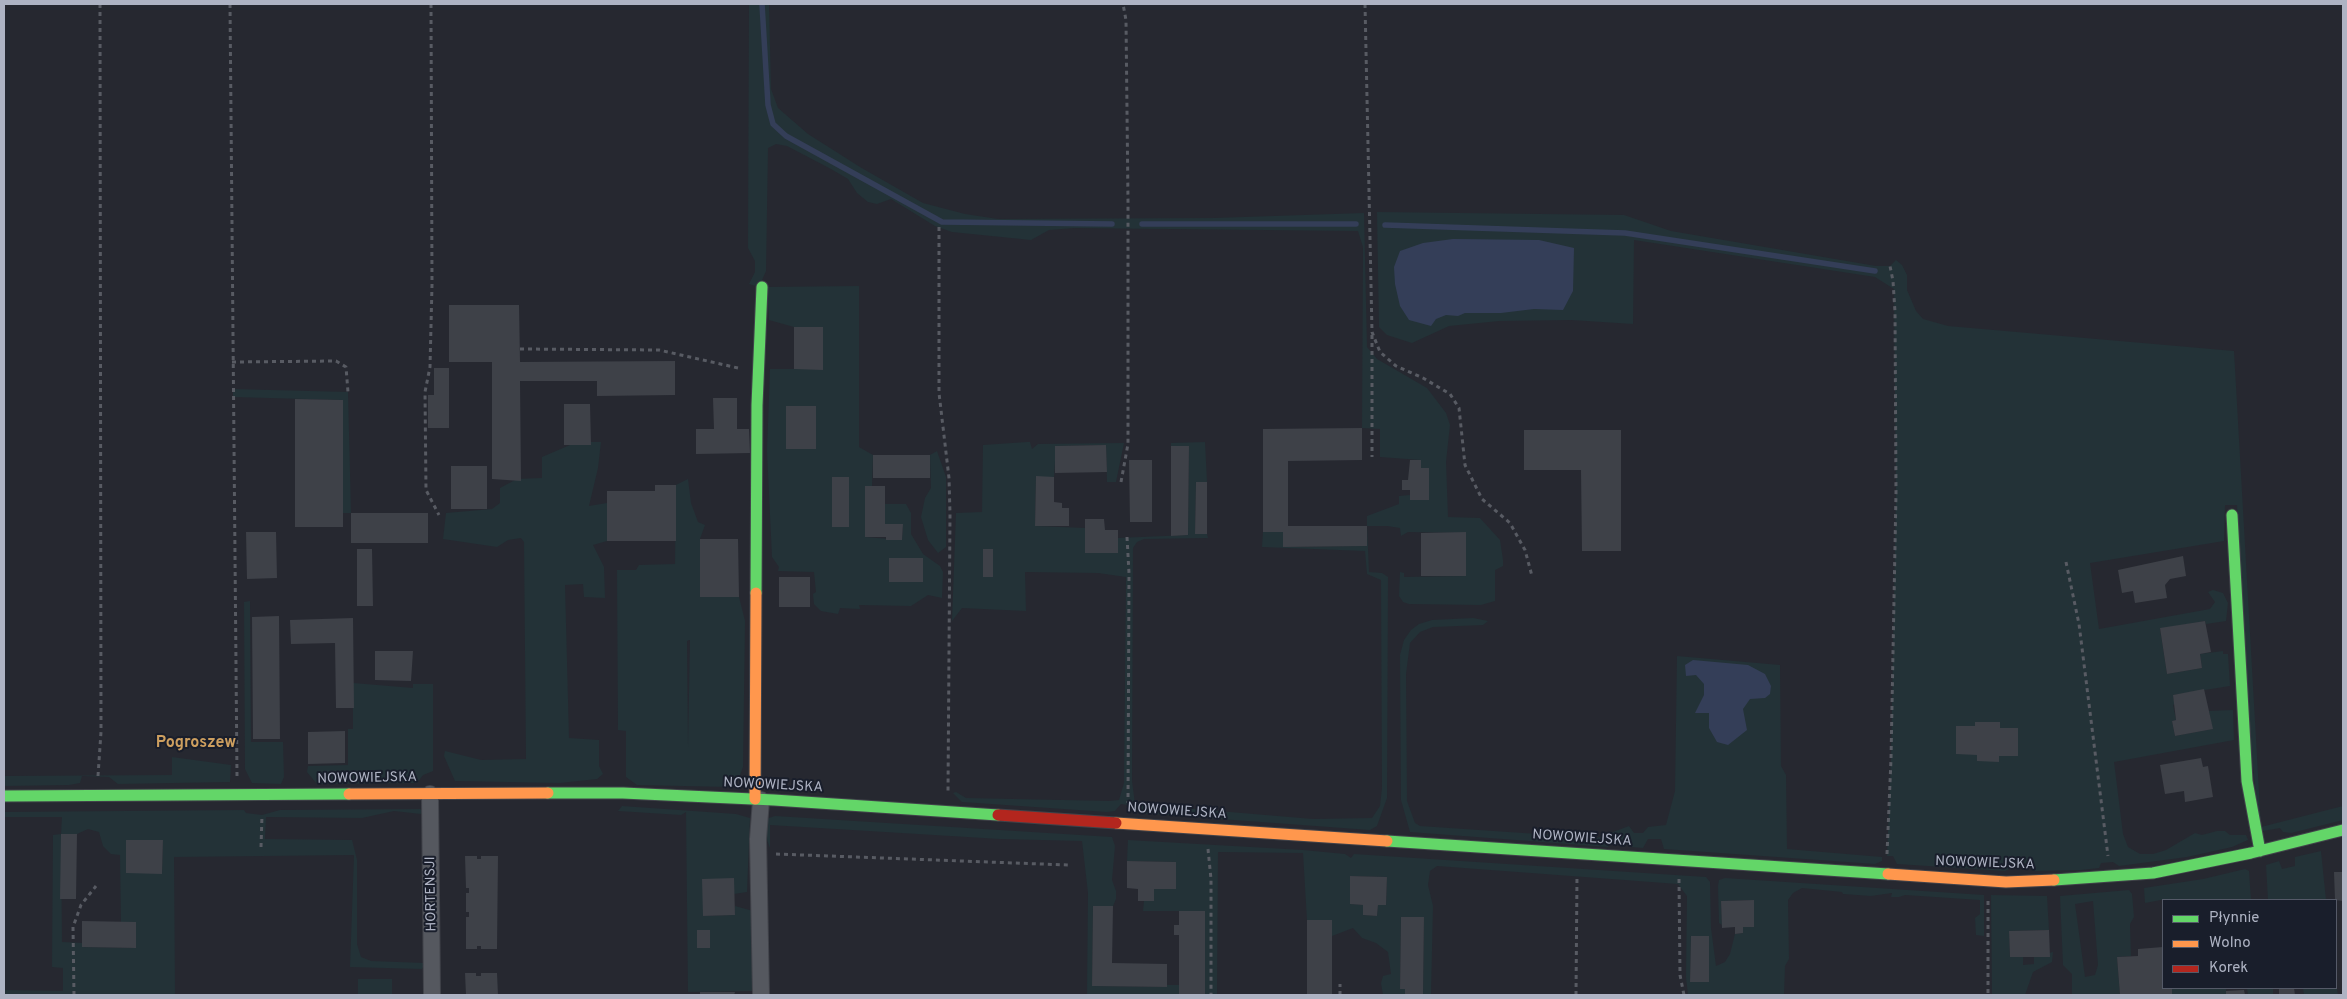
<!DOCTYPE html>
<html>
<head>
<meta charset="utf-8">
<style>
  body { margin:0 }
  #map { position:relative; width:2347px; height:999px; overflow:hidden; background:#262830; font-family:Overpass,sans-serif }
  canvas { display:block }
  .frame { position:absolute; inset:0; border:5px solid #aeb3c3; pointer-events:none }
  .legend { position:absolute; left:2162px; top:899px; width:175px; height:90px; box-sizing:border-box; background:#191e2b; border:1px solid #555a68; margin:0; padding:6px 9px; list-style:none; font-size:15px; color:#aeb3c3 }
  .legend li { display:flex; align-items:center; gap:10px; height:25px }
  .legend b { width:25px; border:1px solid #555a68 }
</style>
</head>
<body>
<div id="map">
<canvas width="2347" height="999"></canvas>
<div class="frame"></div>
<ul class="legend">
<li><b style="height:6px;background:#63d668"></b>Płynnie</li>
<li><b style="height:6px;background:#ff974d"></b>Wolno</li>
<li><b style="height:6px;background:#b3261e"></b>Korek</li>
</ul>
</div>
<script>
const c = document.querySelector('canvas').getContext('2d');
c.lineJoin = 'round';
function fill(path, color) {
  c.fillStyle = color;
  c.fill(path, 'evenodd');
}
function shape(rows) {
  const path = new Path2D();
  for (const r of rows) {
    path.moveTo(r[0], r[1]);
    for (let i = 2; i < r.length; i += 2) path.lineTo(r[i], r[i + 1]);
  }
  return path;
}
function stroke(path, color, width, dash) {
  c.strokeStyle = color;
  c.lineWidth = width;
  c.lineCap = dash ? 'butt' : 'round';
  c.setLineDash(dash || []);
  c.stroke(path);
}
function write(font, color, halo, rows, align = 'center') {
  c.font = font + ' Overpass,sans-serif';
  c.lineWidth = 4;
  c.setLineDash([]);
  c.textBaseline = 'middle';
  c.strokeStyle = halo;
  c.fillStyle = color;
  for (const [text, x, y, turn = 0] of rows) {
    c.save();
    c.translate(x, y);
    c.rotate((+turn || 0) * Math.PI / 180);
    c.textAlign = isNaN(turn) ? turn : align;
    if (halo) c.strokeText(text, 0, 0);
    c.fillText(text, 0, 0);
    c.restore();
  }
}
fill(shape([
  [749,4,769,4,771,89,778,108,808,134,860,167,923,203,965,214,998,219,1214,218,1364,213,1367,347,1377,359,1427,388,1446,413,1450,425,1446,462,1448,517,1480,518,1500,540,1503,560,1503,566,1495,570,1495,601,1481,605,1409,604,1403,602,1399,596,1400,572,1404,573,1404,577,1466,576,1466,533,1408,532,1401,536,1400,528,1387,526,1367,526,1369,572,1382,573,1388,577,1387,798,1377,826,1370,830,1138,813,1134,806,1121,804,1115,811,1107,812,962,802,953,793,956,792,966,798,1110,801,1119,800,1124,783,1126,577,1098,573,1025,572,1026,611,962,608,952,621,956,513,982,512,983,445,1027,442,1030,442,1032,449,1038,444,1124,443,1116,482,1107,482,1106,445,1056,446,1054,477,1036,477,1035,526,1085,528,1118,553,1118,538,1188,535,1189,447,1171,446,1171,443,1205,442,1207,482,1196,482,1195,534,1207,534,1208,538,1144,539,1137,542,1133,548,1132,781,1135,804,1313,819,1372,818,1380,806,1382,788,1381,580,1367,574,1365,551,1262,547,1263,532,1283,532,1283,547,1367,546,1367,516,1399,504,1399,496,1410,495,1421,468,1421,460,1380,457,1380,429,1362,428,1363,247,1358,231,1074,228,1049,230,1031,240,952,232,935,226,891,199,877,204,868,202,857,193,848,179,831,169,787,146,776,144,768,148,766,271,759,287,749,284,755,272,755,261,748,248],
  [1377,212,1624,215,1671,231,1876,266,1890,266,1896,260,1902,265,1907,275,1907,290,1916,311,1923,319,1948,326,2234,351,2261,827,2343,806,2343,820,2291,833,2283,832,2280,828,2263,831,2259,824,2251,748,2237,505,2225,505,2224,541,2090,563,2099,629,2210,609,2215,602,2208,592,2213,590,2223,593,2228,603,2226,621,2206,624,2205,621,2160,629,2167,674,2202,668,2200,654,2223,651,2223,654,2228,654,2230,686,2173,695,2175,704,2173,705,2176,720,2172,721,2175,736,2212,729,2209,711,2233,710,2234,740,2114,762,2123,834,2128,847,2140,854,2153,854,2166,850,2195,833,2202,835,2217,831,2225,831,2230,835,2246,835,2248,840,2232,847,2187,857,2119,866,2113,862,2101,863,2099,868,2081,870,2035,871,2031,870,2029,863,2021,863,2011,864,2011,868,2005,871,1897,864,1893,856,1887,856,1891,759,1896,493,1894,289,1875,277,1634,240,1633,324,1571,320,1499,321,1449,326,1412,343,1387,335,1379,327],
  [859,286,859,447,873,455,872,486,865,486,865,537,902,540,903,524,885,524,885,504,906,504,911,513,911,534,923,554,940,566,943,572,942,598,928,595,911,606,859,605,860,609,840,608,838,614,821,611,814,604,813,594,816,592,814,572,778,571,779,567,772,557,767,451,770,369,823,369,823,328,794,327,769,320,767,287],
  [889,558,922,558,922,582,889,582],
  [233,389,348,392,351,513,343,513,342,400,233,397],
  [591,442,601,442,598,468,589,506,607,503,607,541,593,545,604,567,605,598,584,597,583,584,565,585,569,738,599,740,599,766,603,774,597,779,560,783,455,781,444,756,445,751,481,760,526,759,524,542,521,538,508,540,497,547,443,539,446,513,492,509,500,503,500,488,517,479,542,478,542,457,570,445],
  [937,451,946,477,946,547,938,553,928,540,921,517,925,498,931,488,930,455],
  [688,479,691,503,698,522,705,525,700,539,700,597,739,597,745,621,743,767,739,778,729,787,637,785,626,777,626,731,618,730,617,570,636,570,639,565,675,564,676,485],
  [689,640,690,640,688,747,687,641],
  [250,601,251,742,283,742,284,777,281,784,252,783,245,769,244,602],
  [1473,618,1488,621,1483,625,1433,627,1420,632,1410,643,1406,674,1407,801,1415,823,1420,826,1597,838,1629,826,1634,833,1643,833,1648,827,1666,825,1675,791,1677,656,1780,665,1781,766,1786,775,1787,849,1882,857,1882,861,1875,864,1664,849,1661,839,1648,839,1643,848,1631,847,1629,841,1611,840,1608,847,1410,832,1401,800,1400,655,1404,640,1411,630,1419,624,1432,620],
  [353,683,413,688,413,684,433,684,433,771,423,775,417,783,317,784,307,772,308,766,348,765,348,729,353,729],
  [172,757,231,765,230,782,118,784,109,777,82,776,80,783,69,785,4,786,4,776,172,775],
  [622,806,736,814,750,818,747,892,734,894,703,916,734,915,735,906,753,911,753,991,688,992,686,812,681,815,618,811],
  [420,809,424,811,421,814,394,811,362,818,266,817,265,839,352,840,357,860,357,944,361,957,371,961,425,963,422,969,350,967,354,855,174,857,175,995,4,995,4,990,63,991,63,968,52,967,53,835,61,834,62,817,4,817,4,812,244,810,246,813,262,815,280,810],
  [88,829,99,832,103,846,111,854,120,855,121,922,136,922,136,948,82,947,82,943,62,942,61,834,77,834],
  [126,840,163,840,162,873,126,873],
  [775,816,1112,837,1115,846,1112,880,1116,891,1116,899,1113,906,1093,906,1092,986,1167,987,1167,985,1179,985,1179,995,1087,995,1088,893,1082,841,1000,839,770,825,770,848,766,837,766,819],
  [1128,840,1303,850,1345,854,1351,858,1354,854,1706,877,1710,882,1711,928,1716,966,1725,962,1730,954,1735,934,1743,933,1743,927,1754,926,1753,900,1721,901,1722,925,1719,923,1718,886,1719,880,1725,878,1984,895,1984,936,1976,935,1975,918,1980,914,1980,900,1905,895,1899,897,1891,897,1892,893,1871,896,1843,894,1842,892,1802,888,1793,893,1788,900,1789,959,1785,966,1784,995,1688,995,1686,977,1687,896,1678,884,1437,866,1430,871,1428,885,1433,906,1431,995,1423,995,1424,917,1401,917,1400,988,1405,989,1405,995,1383,995,1381,983,1383,976,1391,974,1388,952,1376,943,1362,938,1353,928,1332,936,1332,920,1307,920,1303,853,1218,852,1217,995,1205,995,1205,911,1143,911,1144,901,1154,889,1176,889,1176,862,1127,861],
  [1351,876,1387,877,1386,905,1378,905,1377,916,1363,915,1363,905,1350,904],
  [1691,936,1709,936,1709,982,1690,982],
  [2321,851,2326,900,2268,900,2266,865,2279,861,2282,869,2295,866,2295,857],
  [2245,869,2249,871,2251,900,2166,899,2145,903,2144,888,2203,879],
  [2129,890,2132,894,2134,917,2130,924,2131,956,2117,957,2120,995,2072,995,2072,974,2063,965,2060,896],
  [2093,901,2098,965,2095,975,2085,977,2075,904],
  [1991,895,2047,896,2049,930,2009,931,2010,957,2023,957,2023,965,2034,964,2034,957,2053,952,2052,962,2033,972,2025,995,1992,995],
  [358,979,392,979,392,995,358,995],
  [2336,983,2338,995,2304,995,2303,988,2336,988],
  [2172,988,2226,988,2226,995,2172,995],
  [2247,988,2273,988,2273,995,2248,995]
]), '#233237');
fill(shape([
  [1453,239,1539,240,1574,248,1573,291,1563,310,1534,309,1501,313,1465,313,1458,316,1446,315,1436,319,1431,326,1409,320,1400,306,1395,284,1394,267,1400,251,1423,243],
  [1693,660,1748,665,1765,674,1771,686,1770,694,1765,698,1750,699,1743,709,1747,730,1728,745,1717,742,1709,728,1709,713,1695,713,1704,695,1704,684,1696,675,1686,676,1685,665]
]), '#343e58');
stroke(shape([
  [762,4,768,105,773,124,786,136,942,222,1112,224],
  [1142,224,1356,224],
  [1385,225,1625,233,1875,271]
]), '#343e58', 5.5);
fill(shape([
  [449,305,519,305,520,362,675,361,675,395,597,396,597,381,520,381,521,481,492,479,492,362,449,362],
  [794,327,823,327,823,370,794,369],
  [434,368,449,368,449,428,428,428,428,395,434,395],
  [713,398,737,398,737,429,749,429,750,453,696,454,696,429,714,429],
  [295,399,343,400,343,527,295,527],
  [564,404,590,404,591,445,564,445],
  [786,406,816,406,816,449,786,449],
  [1362,428,1362,460,1288,461,1288,526,1367,526,1367,546,1283,547,1283,532,1263,532,1263,429],
  [1524,430,1621,430,1621,551,1582,551,1581,470,1524,470],
  [1106,445,1107,472,1055,473,1055,446],
  [1171,446,1189,446,1188,535,1171,536],
  [873,455,930,455,930,478,873,478],
  [1129,460,1152,460,1152,522,1130,522],
  [1410,460,1421,460,1421,468,1429,468,1429,500,1410,500,1410,490,1402,490,1402,480,1408,480],
  [451,466,487,466,487,509,451,509],
  [1036,476,1054,477,1054,502,1062,503,1062,508,1069,508,1069,526,1035,526],
  [832,477,849,477,849,527,832,527],
  [1196,482,1207,482,1207,534,1195,534],
  [655,485,676,485,676,541,607,541,607,491,655,491],
  [865,486,885,486,885,524,903,524,902,540,886,540,886,537,865,537],
  [351,513,428,513,428,543,351,543],
  [1085,519,1104,519,1105,530,1118,530,1118,553,1085,553],
  [246,532,276,532,277,578,247,579],
  [1466,532,1466,576,1421,576,1421,533],
  [700,539,738,539,739,597,700,597],
  [357,549,372,549,373,606,357,606],
  [983,549,993,549,993,577,983,577],
  [2183,556,2186,576,2170,579,2165,585,2167,598,2135,603,2133,591,2122,593,2118,570],
  [889,558,923,558,923,582,889,582],
  [779,577,810,577,810,607,779,607],
  [279,616,280,739,253,739,252,617],
  [353,618,354,708,336,708,335,643,291,644,290,620],
  [2205,621,2211,652,2200,654,2202,668,2167,674,2160,628],
  [375,651,413,651,411,681,375,680],
  [2204,689,2213,729,2175,736,2172,721,2176,720,2173,695],
  [1975,722,2000,722,2000,728,2018,728,2018,756,1999,756,1999,762,1977,761,1977,755,1956,754,1956,726,1975,726],
  [345,731,345,763,308,764,308,732],
  [2201,758,2203,767,2208,766,2213,797,2185,802,2184,791,2165,794,2160,765],
  [61,834,77,834,76,899,60,899],
  [126,840,163,840,162,874,126,873],
  [465,856,477,856,477,859,481,859,481,856,498,856,497,949,481,949,481,946,477,946,477,949,466,949,466,917,469,917,469,912,466,912,466,893,469,893,469,888,466,888],
  [1127,861,1176,862,1176,889,1154,889,1154,901,1138,901,1138,889,1127,888],
  [2334,872,2343,872,2343,901,2335,900],
  [1350,876,1387,877,1386,905,1378,905,1377,916,1363,915,1363,905,1350,904],
  [734,878,735,915,703,916,702,879],
  [1754,900,1754,927,1743,927,1743,933,1735,934,1735,927,1722,928,1721,901],
  [1093,906,1113,906,1112,963,1167,964,1167,987,1092,986],
  [1179,911,1205,911,1205,995,1179,995,1179,935,1174,935,1174,925,1179,925],
  [1401,917,1424,917,1423,995,1405,995,1405,989,1400,989],
  [1307,920,1332,920,1332,994,1328,995,1307,995],
  [82,921,136,922,136,948,82,947],
  [697,930,710,930,710,948,697,948],
  [2049,930,2050,957,2010,957,2009,931],
  [1691,936,1709,936,1709,982,1690,982],
  [2163,947,2163,988,2172,988,2172,995,2120,995,2117,957,2138,956,2138,949],
  [465,973,476,973,476,976,481,976,481,973,497,973,498,995,466,995],
  [2279,988,2294,988,2295,995,2279,995],
  [2244,990,2245,995,2226,995,2226,991],
  [700,992,735,992,734,995,700,995]
]), '#3e4148');
const street = shape([
  [430,794,432,995],
  [761,995,758,839,761,800]
]);
const fast = shape([
  [2232,515,2247,781,2260,851],
  [756,593,757,405,762,287],
  [548,793,623,793,774,800,998,815],
  [4,796,349,794],
  [1387,841,1888,874],
  [2054,880,2153,873,2251,853,2343,830]
]);
const slow = shape([
  [349,794,548,793],
  [755,799,756,593],
  [1116,823,1387,841],
  [1888,874,2006,882,2054,880]
]);
const jam = shape([
  [998,815,1116,823]
]);
stroke(street, '#41434a', 18);
stroke(fast, '#41434a', 13);
stroke(slow, '#41434a', 13);
stroke(jam, '#41434a', 13);
stroke(shape([
  [230,4,237,776],
  [431,4,432,285,430,367,425,392,426,490,439,515],
  [1365,4,1372,332,1380,352,1396,366,1423,378,1450,394,1459,408,1465,465,1482,499,1510,523,1525,550,1532,576],
  [939,227,939,393,949,478,950,514,948,791],
  [1372,335,1372,457],
  [520,349,659,350,738,368],
  [232,362,336,361,346,367,348,392],
  [1121,482,1128,444,1128,201,1126,20,1123,4],
  [1127,537,1129,573,1128,803],
  [2066,562,2079,624,2108,856],
  [98,776,101,732,100,4],
  [261,847,262,815],
  [1208,849,1211,879,1211,995],
  [776,854,1068,865],
  [1887,854,1891,759,1896,493,1895,312,1893,281,1890,266],
  [1679,879,1680,975,1684,995],
  [1988,901,1988,995],
  [74,995,73,927,81,905,96,886],
  [1340,995,1340,984],
  [1576,995,1577,876]
]), '#585b63', 3, [4, 4]);
stroke(street, '#55585f', 16);
stroke(fast, '#63d668', 11);
stroke(slow, '#ff974d', 11);
stroke(jam, '#b3261e', 11);
write('14px', '#aeb3c3', '#191e2b', [
  ["NOWOWIEJSKA",367,779,-1],
  ["NOWOWIEJSKA",773,786,3],
  ["NOWOWIEJSKA",1177,812,4],
  ["NOWOWIEJSKA",1582,839,4],
  ["NOWOWIEJSKA",1985,864,2],
  ["HORTENSJI",432,894,-91]
]);
write('bold 16px', '#cd9f5f', '#191e2b', [
  ["Pogroszew",196,744]
]);
</script>
</body>
</html>
